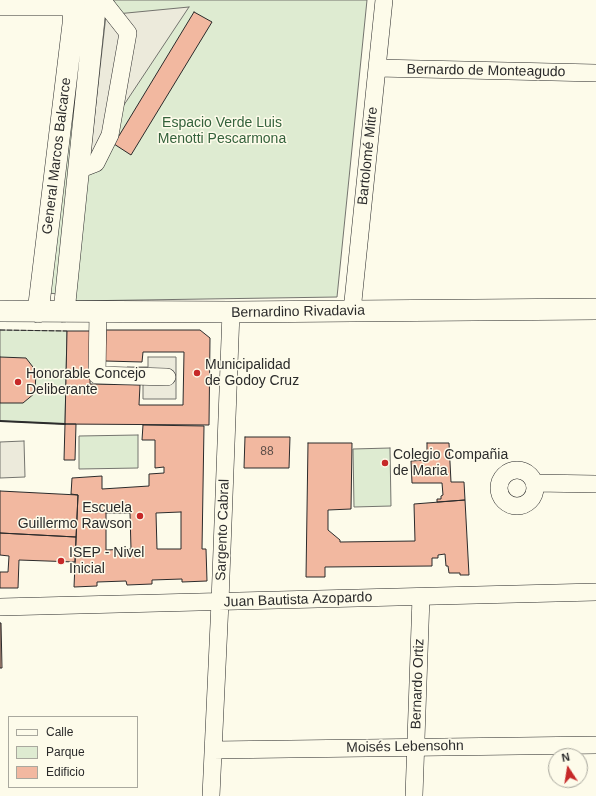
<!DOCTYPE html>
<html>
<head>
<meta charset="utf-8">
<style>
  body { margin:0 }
  #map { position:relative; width:596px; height:796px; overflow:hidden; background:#fdfbea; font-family:Arial,sans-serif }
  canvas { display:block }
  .legend { position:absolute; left:8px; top:716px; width:130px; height:72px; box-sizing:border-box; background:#fdfbea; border:1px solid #a9a89e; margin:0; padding:5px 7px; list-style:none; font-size:12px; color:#2b2b2b }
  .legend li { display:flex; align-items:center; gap:8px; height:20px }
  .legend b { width:20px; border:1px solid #a9a89e }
  .north { position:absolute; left:548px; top:748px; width:40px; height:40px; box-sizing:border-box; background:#fdfbea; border:1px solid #a9a89e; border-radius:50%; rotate:348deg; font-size:11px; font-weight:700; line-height:16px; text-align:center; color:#2b2b2b }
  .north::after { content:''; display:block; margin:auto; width:14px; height:18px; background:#c62828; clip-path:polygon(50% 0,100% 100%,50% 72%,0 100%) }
</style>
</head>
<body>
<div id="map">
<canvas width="596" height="796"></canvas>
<ul class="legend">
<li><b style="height:5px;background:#fdfbea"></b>Calle</li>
<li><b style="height:11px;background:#deebd1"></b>Parque</li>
<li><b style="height:11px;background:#f2b8a0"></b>Edificio</li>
</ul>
<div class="north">N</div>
</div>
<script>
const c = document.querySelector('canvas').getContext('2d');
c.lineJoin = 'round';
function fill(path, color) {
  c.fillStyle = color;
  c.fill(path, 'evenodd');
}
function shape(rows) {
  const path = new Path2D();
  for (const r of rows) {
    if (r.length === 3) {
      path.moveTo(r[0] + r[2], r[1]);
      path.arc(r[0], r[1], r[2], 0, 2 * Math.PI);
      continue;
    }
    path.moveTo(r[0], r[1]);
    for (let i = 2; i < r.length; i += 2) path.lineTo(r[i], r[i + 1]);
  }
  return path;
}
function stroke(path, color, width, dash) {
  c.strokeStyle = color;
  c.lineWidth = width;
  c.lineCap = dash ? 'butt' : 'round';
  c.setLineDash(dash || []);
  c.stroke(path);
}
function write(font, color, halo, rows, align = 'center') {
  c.font = font + ' Arial,sans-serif';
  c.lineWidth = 3;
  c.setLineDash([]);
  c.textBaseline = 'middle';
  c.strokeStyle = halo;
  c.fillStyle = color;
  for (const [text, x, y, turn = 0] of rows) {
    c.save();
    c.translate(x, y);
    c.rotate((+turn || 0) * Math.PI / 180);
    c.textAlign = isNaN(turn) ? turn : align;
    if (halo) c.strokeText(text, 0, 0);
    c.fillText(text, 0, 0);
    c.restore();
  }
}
const green = shape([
  [104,0,367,0,337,297,74,301,104,0],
  [81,17,87,18,57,294,49,293,81,17],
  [0,330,67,331,65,424,0,421,0,330],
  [138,435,138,468,79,469,79,436,138,435],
  [390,448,391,506,354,507,353,449,390,448]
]);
fill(green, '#deebd1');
stroke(green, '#74746e', 1);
const parking = shape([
  [189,7,90,156,106,15,189,7],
  [148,357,176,357,176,399,143,399,143,381,127,381,127,367,148,367,148,357],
  [24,441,25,477,0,478,0,442,24,441]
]);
fill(parking, '#eceadb');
stroke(parking, '#74746e', 1);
const building = shape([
  [194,12,212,22,131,155,114,144,194,12],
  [106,330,200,330,210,338,209,425,65,424,67,331,91,331,90,384,140,385,139,405,183,405,184,352,143,352,142,362,105,361,106,330],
  [0,357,26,358,36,371,35,393,23,403,0,403,0,357],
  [65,424,76,424,75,460,64,460,65,424],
  [143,425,204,426,202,549,206,549,207,581,182,582,182,579,152,580,152,584,127,585,126,581,97,582,97,586,74,587,78,495,71,494,72,478,102,476,102,489,149,486,149,474,164,473,164,467,155,468,155,440,142,440,143,425],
  [181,512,181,549,157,549,156,513,181,512],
  [106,513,130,513,131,549,106,550,106,513],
  [245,437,290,437,289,468,244,468,245,437],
  [308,443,352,443,351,509,328,510,328,530,340,540,340,542,415,541,414,504,465,500,469,575,460,575,460,573,449,573,448,566,446,566,445,554,438,555,438,558,432,558,432,566,325,567,325,577,306,577,308,443],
  [427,443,449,443,451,482,464,482,465,500,437,502,437,499,441,499,441,496,443,495,442,483,412,483,411,461,427,460,427,443],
  [0,491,78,495,76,537,0,533,0,491],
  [0,533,76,537,75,562,19,560,18,588,0,588,0,572,8,572,9,556,0,555,0,533],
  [0,623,1,623,2,668,0,668,0,623]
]);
fill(building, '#f2b8a0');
stroke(building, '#2b2b2b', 1);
const minor = shape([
  [0,7,96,7,106,5,128,33,110,135,96,163,78,170],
  [377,68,596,73],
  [352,311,384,0],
  [98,312,97,375,167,377],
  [517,488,18],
  [535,483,596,484],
  [0,607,596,592],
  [213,750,596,745],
  [211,796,220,602,231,312],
  [414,796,421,597]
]);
const major = shape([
  [0,311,231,312,596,309],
  [38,312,73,24,74,0],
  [64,312,96,0]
]);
stroke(minor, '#2b2b2b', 18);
stroke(major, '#2b2b2b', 22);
stroke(minor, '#fdfbea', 17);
stroke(major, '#fdfbea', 21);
stroke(shape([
  [0,330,67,331]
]), '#2b2b2b', 1, [5, 2]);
stroke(shape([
  [0,421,65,424]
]), '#2b2b2b', 2);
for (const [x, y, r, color] of [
  [197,373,4,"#c62828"],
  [18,382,4,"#c62828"],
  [385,463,4,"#c62828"],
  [140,516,4,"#c62828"],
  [61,561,4,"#c62828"]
]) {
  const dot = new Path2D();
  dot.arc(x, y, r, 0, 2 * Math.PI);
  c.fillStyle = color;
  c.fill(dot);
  stroke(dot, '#fdfbea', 1.5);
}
write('12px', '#5d4e48', null, [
  ["88",267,452]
]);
write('14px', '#2b2b2b', '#fdfbea', [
  ["Bernardo de Monteagudo",486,71,1],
  ["General Marcos Balcarce",57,156,-83],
  ["Bartolomé Mitre",368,156,-84],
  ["Bernardino Rivadavia",298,312,-1],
  ["Sargento Cabral",223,530,-88],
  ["Juan Bautista Azopardo",298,600,-2],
  ["Bernardo Ortiz",418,684,-88],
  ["Moisés Lebensohn",405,747,-1]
]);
write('14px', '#34623c', '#fdfbea', [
  ["Espacio Verde Luis",222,123],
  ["Menotti Pescarmona",222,139]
]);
write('14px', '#2b2b2b', '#fdfbea', [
  ["Municipalidad",205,365],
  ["de Godoy Cruz",205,381],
  ["Honorable Concejo",26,374],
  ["Deliberante",26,390],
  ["Colegio Compañia",393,455],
  ["de Maria",393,471],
  ["Escuela",132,508,"right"],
  ["Guillermo Rawson",132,524,"right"],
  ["ISEP - Nivel",69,553],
  ["Inicial",69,569]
], 'left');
</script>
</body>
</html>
